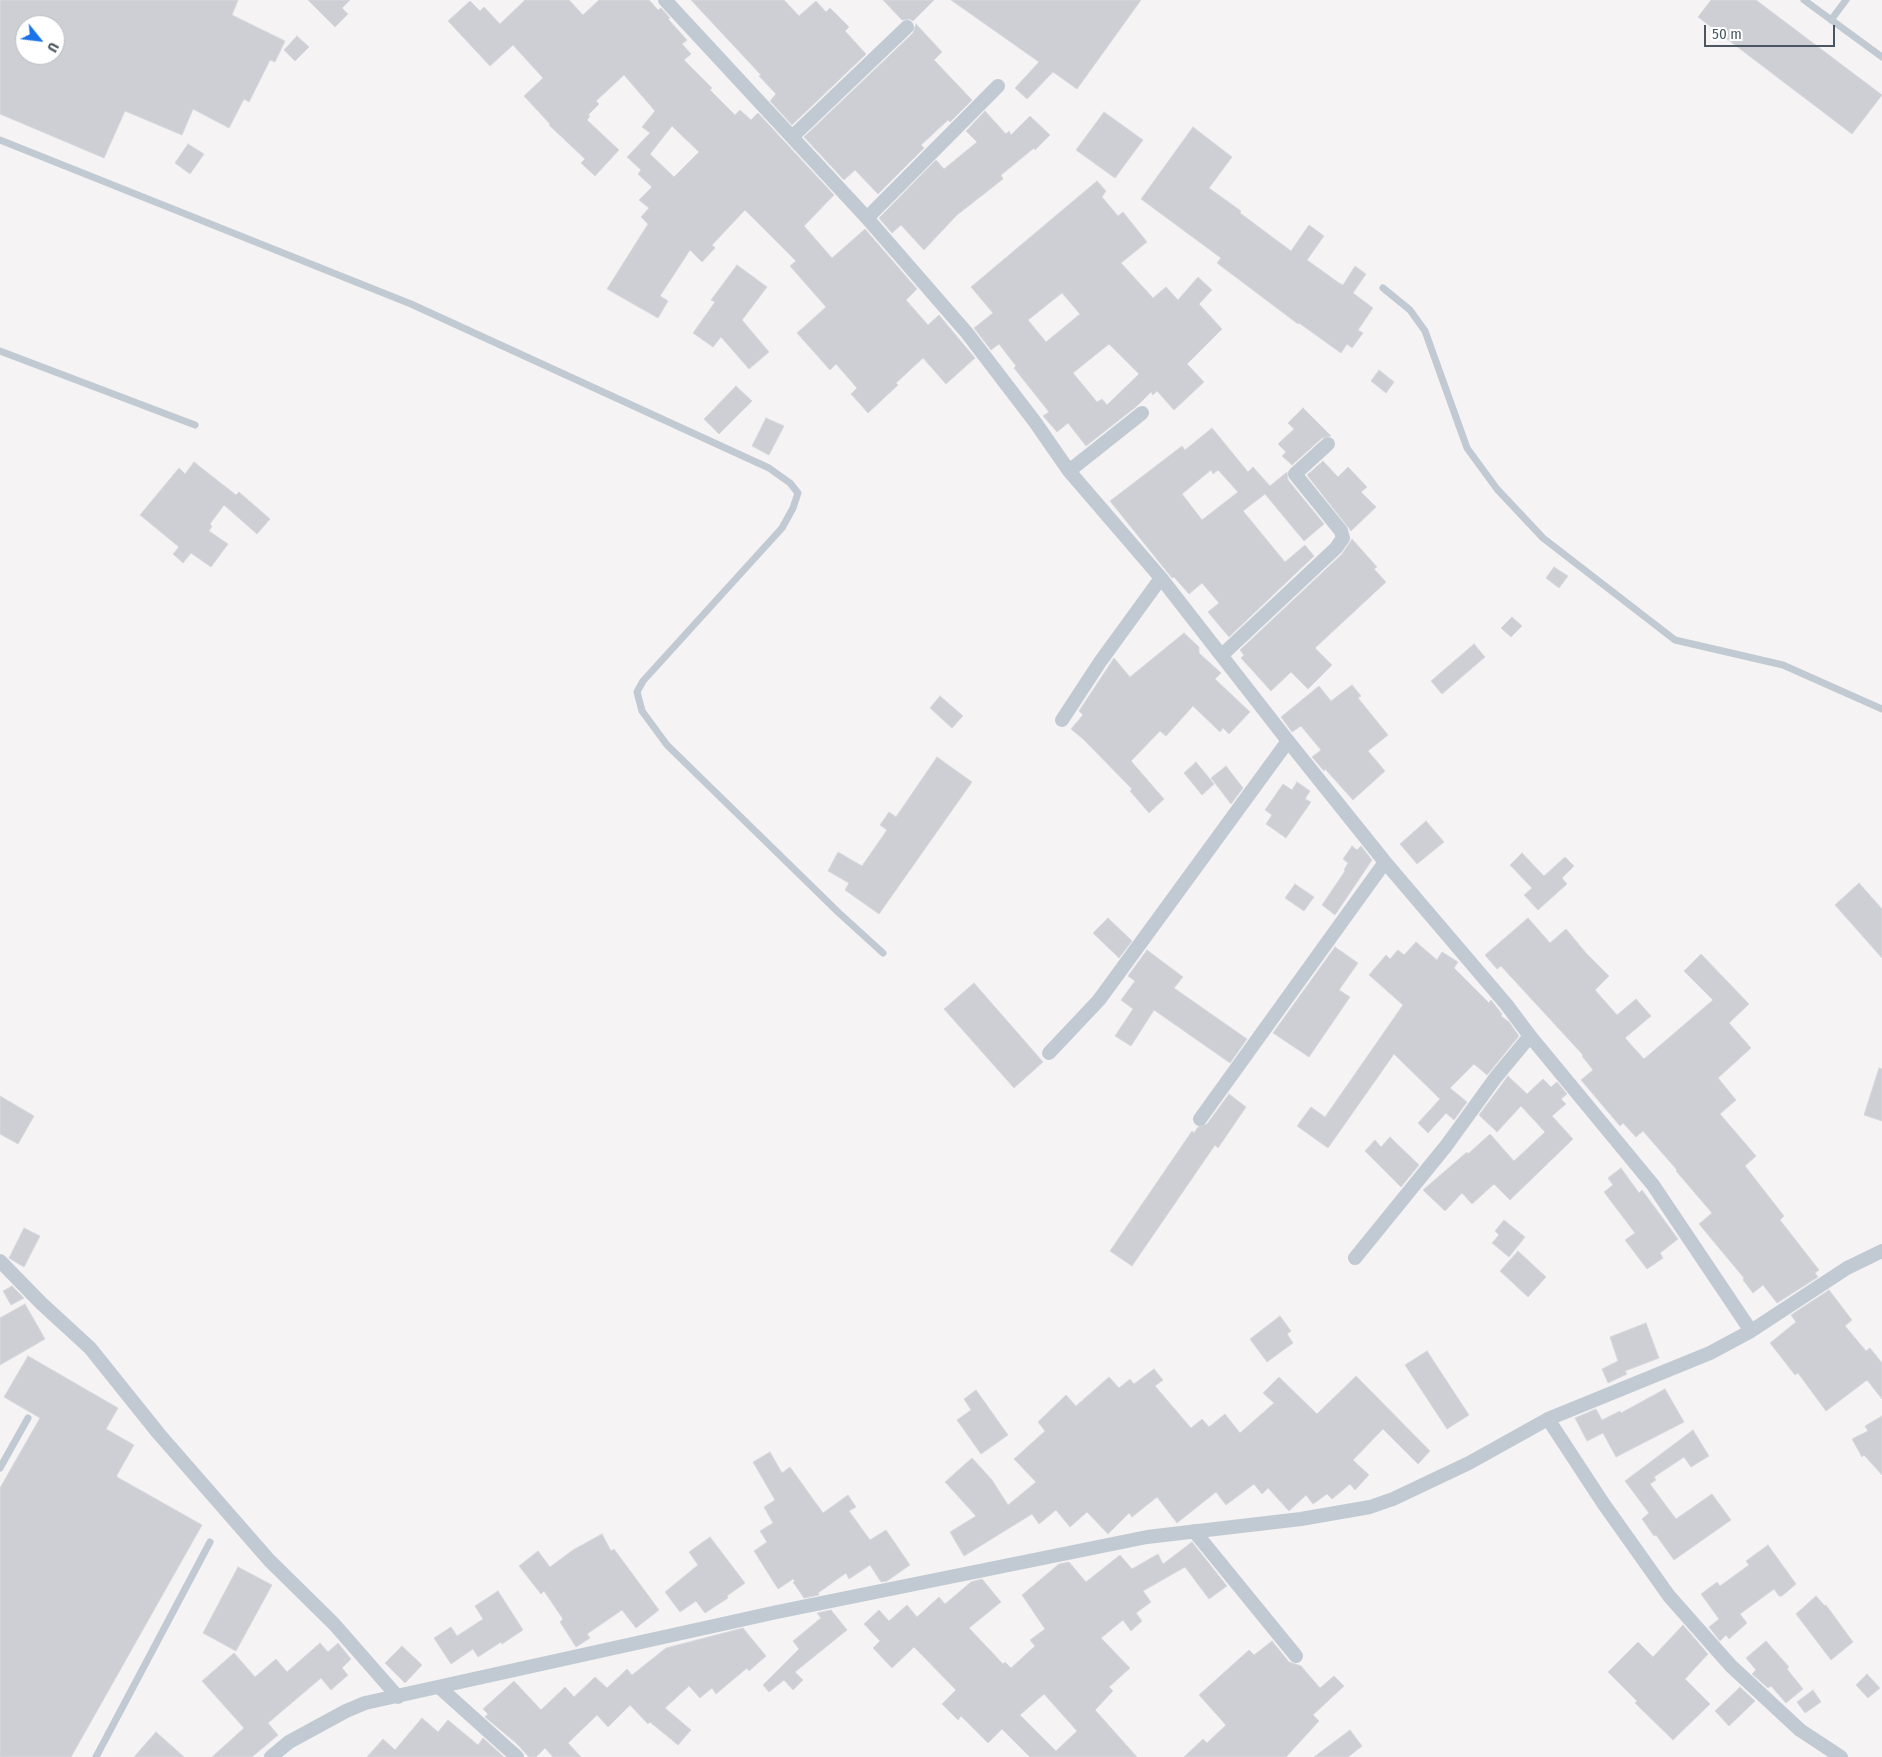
<!DOCTYPE html>
<html>
<head>
<meta charset="utf-8">
<style>
  body { margin:0 }
  #map { position:relative; width:1882px; height:1757px; overflow:hidden; background:#f5f3f3; font-family:"Fira Sans Condensed",sans-serif }
  canvas { display:block }
  .north { position:absolute; left:15px; top:15px; width:50px; height:50px; box-sizing:border-box; background:#fff; border:1px solid #b7bbc0; border-radius:50%; rotate:119deg; font-size:14px; font-weight:700; line-height:20px; text-align:center; color:#4a5661 }
  .north::after { content:''; display:block; margin:auto; width:18px; height:22px; background:#1a73e8; clip-path:polygon(50% 0,100% 100%,50% 72%,0 100%) }
  .scale { position:absolute; left:1704px; top:25px; width:131px; height:22px; box-sizing:border-box; border:2px solid #4a5661; border-top:0; padding-left:6px; font-size:15px; line-height:18px; white-space:nowrap; color:#4a5661; -webkit-text-stroke:4px #fff; paint-order:stroke }
</style>
</head>
<body>
<div id="map">
<canvas width="1882" height="1757"></canvas>
<div class="north">U</div>
<div class="scale">50 m</div>
</div>
<script>
const c = document.querySelector('canvas').getContext('2d');
c.lineJoin = 'round';
function fill(path, color) {
  c.fillStyle = color;
  c.fill(path, 'evenodd');
}
function shape(rows) {
  const path = new Path2D();
  for (const r of rows) {
    path.moveTo(r[0], r[1]);
    for (let i = 2; i < r.length; i += 2) path.lineTo(r[i], r[i + 1]);
  }
  return path;
}
function stroke(path, color, width, dash) {
  c.strokeStyle = color;
  c.lineWidth = width;
  c.lineCap = dash ? 'butt' : 'round';
  c.setLineDash(dash || []);
  c.stroke(path);
}
const building = shape([
  [0,0,238,0,232,15,285,41,275,62,270,60,249,102,244,99,229,128,193,109,182,135,125,111,104,158,0,114,0,0],
  [25,25,55,25,55,55,25,55,25,25],
  [308,0,350,0,342,8,348,14,335,27,308,0],
  [525,0,569,0,583,15,599,0,649,0,658,10,661,8,670,18,668,19,687,40,682,44,691,54,684,60,712,88,710,90,735,115,740,110,751,120,758,113,834,195,804,226,832,258,865,229,917,289,906,300,928,325,939,315,975,358,946,384,923,358,896,383,898,385,868,413,851,394,857,388,836,364,830,370,797,333,826,307,790,266,796,261,745,210,712,245,715,248,702,262,690,250,660,296,668,301,658,318,607,289,648,224,641,217,649,208,639,200,652,187,638,174,641,170,627,157,650,133,642,127,655,111,624,75,596,101,599,104,588,115,590,116,587,120,619,150,595,176,581,163,585,159,549,125,550,124,524,96,543,78,513,45,490,66,448,21,470,1,480,11,484,7,500,24,525,0],
  [672,126,699,152,674,177,650,154,672,126],
  [691,0,784,0,799,16,816,1,826,12,830,8,849,27,845,31,866,54,792,125,770,101,776,94,759,76,761,75,691,0],
  [883,0,934,0,913,21,909,19,902,20,883,0],
  [951,0,1141,0,1077,89,1053,72,1027,99,1015,88,1039,62,951,0],
  [1711,0,1756,0,1882,95,1852,134,1698,17,1711,0],
  [916,24,942,52,934,60,972,100,950,122,948,120,921,145,924,148,878,194,855,170,844,180,804,137,913,33,916,24],
  [297,36,309,47,295,61,284,50,297,36],
  [985,111,1006,134,1009,131,1011,135,1030,116,1050,135,1035,150,1034,148,1001,175,1003,179,957,215,924,250,901,225,892,233,879,218,936,160,944,169,977,142,966,131,985,111],
  [1104,112,1143,140,1115,178,1076,150,1104,112],
  [1193,127,1232,157,1209,188,1241,211,1240,213,1291,251,1309,225,1324,236,1307,260,1339,283,1343,285,1355,266,1366,274,1353,293,1373,308,1358,330,1363,333,1352,348,1347,344,1341,353,1299,323,1298,324,1217,263,1221,258,1141,199,1193,127],
  [188,144,204,154,190,174,175,163,188,144],
  [1097,181,1106,191,1102,197,1118,216,1123,212,1147,242,1121,263,1153,298,1166,287,1178,300,1198,277,1212,290,1199,304,1222,329,1187,364,1204,382,1174,410,1157,391,1153,395,1151,392,1137,406,1086,446,1068,423,1057,432,1043,416,1049,412,1014,368,1016,366,999,344,991,350,974,328,993,313,971,287,1097,181],
  [1062,293,1080,314,1046,342,1028,320,1062,293],
  [1109,344,1139,374,1107,405,1102,399,1097,402,1073,373,1109,344],
  [737,265,767,287,742,320,769,352,749,369,721,337,713,347,693,333,715,302,711,300,737,265],
  [1379,370,1394,382,1386,393,1371,381,1379,370],
  [736,386,752,401,719,434,704,419,736,386],
  [1303,408,1331,436,1322,438,1292,465,1282,456,1286,452,1278,444,1294,429,1288,423,1303,408],
  [766,418,784,426,769,455,752,446,766,418],
  [1212,428,1248,472,1253,467,1270,486,1287,472,1288,480,1324,524,1304,541,1265,494,1243,511,1285,562,1305,545,1314,556,1229,637,1208,612,1219,603,1202,583,1189,594,1174,577,1172,578,1110,501,1182,446,1185,450,1212,428],
  [1211,470,1213,474,1218,470,1238,492,1202,520,1182,494,1211,470],
  [1323,461,1338,477,1348,467,1367,487,1361,492,1376,507,1351,531,1307,475,1323,461],
  [194,462,236,495,239,492,270,519,257,534,224,505,210,524,212,526,209,531,228,544,211,567,191,553,183,563,173,554,179,547,140,515,179,468,185,474,194,462],
  [1352,539,1377,567,1374,569,1386,582,1315,648,1332,665,1308,689,1291,672,1271,691,1241,658,1244,655,1240,650,1342,554,1352,539],
  [1554,567,1568,576,1559,588,1546,578,1554,567],
  [1512,617,1522,626,1511,637,1501,628,1512,617],
  [1184,633,1199,647,1199,653,1221,673,1215,679,1250,712,1229,734,1223,728,1220,732,1193,706,1166,736,1160,731,1131,761,1164,799,1149,813,1130,791,1132,789,1083,739,1071,729,1083,715,1079,711,1114,658,1130,677,1184,633],
  [1474,644,1485,657,1442,694,1431,681,1474,644],
  [1352,685,1361,696,1358,698,1388,735,1368,751,1385,771,1353,800,1325,769,1324,771,1312,757,1321,750,1301,726,1292,732,1281,717,1319,686,1331,701,1352,685],
  [940,696,963,716,952,728,930,708,940,696],
  [937,757,972,782,879,914,845,890,849,883,828,871,838,852,862,866,887,830,880,825,889,812,896,817,937,757],
  [1196,762,1214,784,1202,795,1184,773,1196,762],
  [1226,766,1243,788,1231,804,1211,778,1226,766],
  [1297,782,1310,791,1305,799,1311,802,1286,838,1266,824,1272,815,1265,810,1283,784,1292,790,1297,782],
  [1426,821,1444,842,1417,864,1400,844,1426,821],
  [1352,846,1357,850,1361,846,1372,860,1335,915,1322,905,1345,871,1344,870,1348,863,1343,859,1352,846],
  [1522,853,1544,876,1565,857,1574,866,1562,878,1567,884,1538,910,1524,895,1532,888,1510,865,1522,853],
  [1859,883,1882,909,1882,958,1835,905,1859,883],
  [1295,884,1314,897,1304,911,1285,898,1295,884],
  [1108,918,1132,941,1119,958,1093,933,1108,918],
  [1528,918,1550,943,1566,929,1586,953,1609,976,1595,990,1617,1015,1636,999,1651,1016,1625,1038,1644,1059,1713,1000,1684,971,1701,954,1749,1004,1729,1023,1751,1048,1718,1078,1736,1100,1720,1114,1756,1156,1745,1166,1784,1216,1780,1220,1819,1270,1815,1273,1818,1277,1777,1303,1763,1285,1753,1293,1743,1280,1744,1278,1699,1224,1712,1213,1676,1171,1677,1170,1643,1131,1636,1137,1623,1123,1620,1126,1581,1080,1593,1070,1582,1056,1583,1055,1501,966,1497,969,1485,955,1528,918],
  [1416,942,1437,960,1442,952,1458,962,1454,968,1489,1003,1491,1000,1502,1014,1501,1016,1509,1022,1519,1036,1487,1075,1474,1064,1450,1088,1467,1102,1454,1120,1446,1113,1428,1133,1418,1123,1440,1099,1394,1054,1328,1148,1297,1126,1311,1107,1325,1117,1403,1005,1369,975,1386,955,1390,959,1398,950,1404,955,1416,942],
  [1335,947,1358,963,1339,990,1350,997,1309,1057,1273,1033,1335,947],
  [1147,950,1183,977,1174,988,1247,1039,1230,1063,1154,1010,1131,1046,1115,1036,1133,1009,1121,1000,1135,981,1128,976,1147,950],
  [974,983,1043,1062,1014,1088,944,1009,974,983],
  [1879,1068,1882,1069,1882,1121,1864,1115,1879,1068],
  [1508,1076,1527,1094,1543,1079,1551,1087,1557,1082,1567,1094,1561,1099,1566,1104,1552,1116,1573,1139,1510,1200,1494,1184,1472,1204,1462,1193,1445,1211,1423,1190,1467,1152,1468,1154,1490,1134,1514,1161,1545,1132,1521,1106,1497,1132,1479,1115,1508,1076],
  [1229,1094,1246,1107,1218,1148,1215,1145,1132,1266,1110,1251,1192,1131,1194,1133,1198,1127,1207,1124,1229,1094],
  [0,1096,34,1116,18,1144,0,1134,0,1096],
  [1390,1137,1419,1165,1401,1187,1365,1151,1375,1140,1381,1147,1390,1137],
  [1621,1168,1639,1193,1642,1190,1678,1239,1660,1253,1663,1258,1647,1269,1625,1240,1635,1233,1604,1192,1613,1185,1608,1178,1621,1168],
  [1504,1220,1525,1237,1509,1257,1492,1243,1499,1235,1495,1231,1504,1220],
  [24,1228,40,1236,24,1267,9,1258,24,1228],
  [1518,1251,1546,1277,1528,1297,1500,1271,1518,1251],
  [12,1286,24,1298,11,1305,3,1291,12,1286],
  [1829,1290,1852,1320,1845,1326,1866,1351,1870,1348,1882,1363,1882,1399,1867,1380,1826,1411,1798,1373,1795,1375,1770,1343,1796,1322,1791,1315,1829,1290],
  [25,1304,45,1339,0,1365,0,1318,25,1304],
  [1280,1316,1291,1331,1287,1334,1293,1343,1267,1362,1250,1339,1280,1316],
  [1646,1323,1659,1358,1625,1371,1627,1374,1608,1383,1602,1369,1618,1361,1610,1337,1646,1323],
  [1427,1351,1469,1415,1447,1429,1405,1365,1427,1351],
  [28,1356,118,1408,106,1429,134,1445,117,1475,117,1477,202,1525,71,1757,0,1757,0,1488,40,1418,4,1397,28,1356],
  [1154,1369,1163,1380,1155,1386,1191,1428,1202,1419,1209,1427,1225,1414,1240,1433,1274,1403,1263,1393,1279,1377,1317,1414,1356,1376,1430,1451,1418,1464,1383,1429,1353,1460,1369,1475,1355,1490,1350,1484,1332,1499,1327,1494,1313,1504,1306,1495,1289,1511,1268,1488,1262,1494,1254,1484,1226,1505,1216,1492,1177,1523,1157,1497,1132,1517,1129,1513,1108,1534,1087,1512,1070,1527,1056,1510,1039,1524,1032,1514,964,1556,950,1532,976,1516,945,1482,972,1458,992,1480,1008,1505,1036,1482,1014,1459,1045,1431,1038,1422,1066,1395,1076,1406,1109,1377,1119,1388,1130,1379,1134,1384,1154,1369],
  [1665,1389,1684,1422,1616,1457,1603,1433,1587,1441,1575,1418,1596,1409,1602,1420,1620,1411,1621,1413,1665,1389],
  [976,1390,1008,1435,981,1454,957,1420,971,1410,964,1399,976,1390],
  [1882,1416,1882,1475,1864,1455,1862,1457,1852,1439,1868,1431,1865,1426,1882,1416],
  [1693,1430,1709,1456,1691,1467,1684,1457,1654,1477,1656,1480,1650,1484,1676,1519,1712,1494,1731,1520,1674,1560,1656,1535,1654,1536,1642,1519,1649,1513,1625,1481,1693,1430],
  [770,1452,782,1473,790,1467,823,1513,848,1495,856,1507,849,1511,870,1540,886,1530,910,1565,887,1581,881,1582,870,1565,849,1579,846,1573,818,1593,819,1595,804,1598,793,1582,795,1581,793,1579,778,1589,754,1551,767,1542,760,1531,773,1523,764,1507,775,1500,753,1462,770,1452],
  [602,1534,611,1551,614,1549,659,1610,636,1628,622,1610,587,1634,590,1638,576,1647,560,1622,563,1619,544,1591,541,1594,519,1566,538,1551,550,1567,573,1550,602,1534],
  [710,1537,745,1583,727,1596,728,1598,705,1613,696,1601,680,1612,665,1592,698,1565,689,1552,710,1537],
  [1192,1542,1227,1586,1209,1599,1185,1567,1143,1591,1151,1602,1136,1613,1142,1621,1131,1631,1123,1620,1101,1638,1130,1668,1109,1687,1113,1691,1095,1710,1137,1757,1030,1757,1002,1729,988,1743,961,1716,958,1720,942,1704,956,1690,914,1647,892,1668,873,1648,880,1641,864,1624,879,1610,889,1621,907,1605,917,1617,939,1597,945,1604,971,1582,982,1579,1001,1602,969,1628,1003,1664,1005,1662,1011,1668,1035,1646,1030,1640,1045,1629,1022,1595,1059,1564,1069,1562,1086,1582,1120,1555,1132,1569,1158,1554,1163,1564,1192,1542],
  [1044,1694,1077,1731,1056,1751,1020,1715,1044,1694],
  [1768,1545,1796,1584,1782,1596,1779,1596,1774,1589,1740,1614,1747,1623,1729,1639,1726,1635,1720,1641,1709,1627,1719,1619,1701,1594,1717,1582,1720,1586,1749,1565,1746,1561,1768,1545],
  [238,1567,272,1585,236,1651,203,1633,238,1567],
  [498,1591,523,1630,502,1644,501,1642,478,1657,473,1649,451,1664,434,1638,451,1627,457,1636,483,1619,475,1606,498,1591],
  [1816,1596,1825,1606,1826,1605,1853,1642,1831,1660,1796,1614,1816,1596],
  [831,1610,847,1630,795,1672,803,1680,793,1690,784,1680,769,1692,763,1685,799,1649,793,1641,821,1618,817,1613,831,1610],
  [1683,1625,1708,1654,1685,1679,1710,1704,1673,1740,1635,1703,1637,1701,1608,1672,1638,1642,1653,1657,1683,1625],
  [743,1628,766,1656,749,1671,747,1668,716,1694,712,1688,700,1698,689,1686,665,1708,691,1730,678,1745,650,1722,648,1724,630,1705,608,1727,597,1715,568,1743,581,1757,553,1757,545,1748,536,1757,529,1757,516,1743,485,1717,488,1714,483,1709,514,1681,541,1710,565,1687,574,1697,595,1677,607,1688,627,1669,632,1675,666,1648,743,1628],
  [1272,1641,1289,1662,1301,1666,1320,1688,1334,1676,1344,1686,1313,1715,1319,1721,1286,1757,1184,1757,1203,1739,1207,1743,1226,1725,1199,1695,1249,1650,1254,1655,1272,1641],
  [1766,1641,1789,1667,1787,1669,1803,1689,1786,1703,1771,1686,1768,1688,1752,1674,1756,1670,1746,1658,1766,1641],
  [320,1643,328,1652,338,1643,351,1659,342,1668,348,1675,331,1690,321,1678,268,1723,278,1735,252,1757,212,1757,244,1728,202,1681,234,1653,255,1677,276,1659,287,1672,320,1643],
  [402,1646,422,1665,405,1683,385,1663,402,1646],
  [1867,1674,1880,1688,1868,1698,1856,1685,1867,1674],
  [1740,1687,1755,1701,1729,1726,1715,1711,1740,1687],
  [1813,1690,1821,1702,1805,1713,1797,1702,1813,1690],
  [422,1718,438,1732,448,1720,478,1745,483,1738,504,1757,367,1757,383,1739,395,1750,422,1718],
  [1350,1730,1362,1746,1348,1757,1314,1757,1350,1730],
  [156,1732,184,1757,134,1757,156,1732]
]);
fill(building, '#cdcfd5');
stroke(building, '#d7d9de', 1);
stroke(shape([
  [1804,0,1882,57],
  [1831,20,1846,0],
  [0,140,411,304,769,468,790,483,798,493,793,508,782,528,643,681,637,692,642,711,667,745,839,913,883,953],
  [1383,288,1410,310,1425,331,1467,448,1497,489,1543,538,1675,640,1783,665,1882,709],
  [0,351,195,425],
  [0,1468,28,1418],
  [96,1757,210,1542]
]), '#c1cad2', 7);
stroke(shape([
  [665,0,867,218,967,333,1035,422,1069,471,1161,578,1288,741,1385,862,1506,1004,1530,1036,1653,1185,1751,1331],
  [792,137,907,27],
  [867,218,998,86],
  [1069,471,1142,413],
  [1222,655,1336,548,1343,538,1341,531,1295,474,1328,444],
  [1062,720,1100,662,1161,578],
  [1049,1053,1099,1000,1288,741],
  [1200,1119,1385,862],
  [1355,1258,1446,1146,1496,1077,1530,1036],
  [0,1261,41,1303,90,1348,159,1434,269,1560,334,1624,398,1697],
  [1548,1419,1603,1503,1669,1596,1731,1666,1800,1730,1841,1757],
  [1194,1531,1296,1656],
  [439,1687,517,1757],
  [271,1757,289,1742,346,1711,365,1703,777,1612,1147,1537,1301,1519,1370,1507,1393,1499,1469,1463,1548,1419,1710,1353,1751,1331,1847,1268,1882,1251]
]), '#c1cad2', 14);
</script>
</body>
</html>
